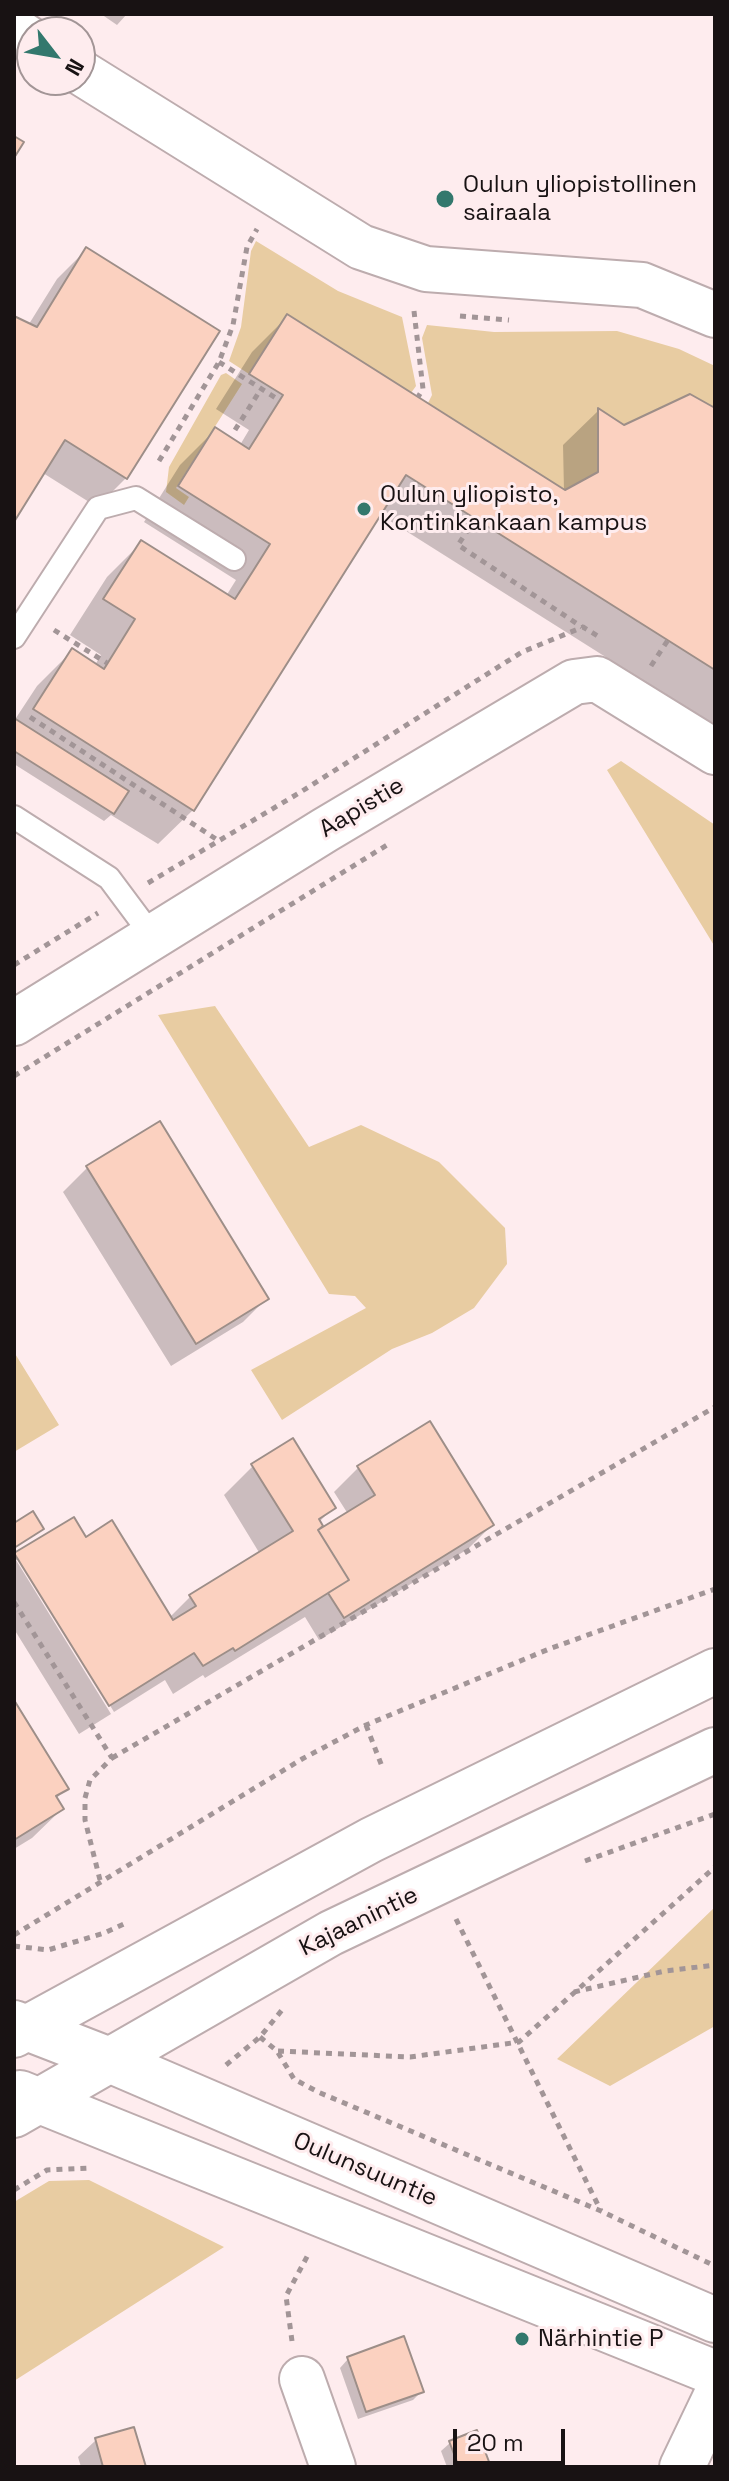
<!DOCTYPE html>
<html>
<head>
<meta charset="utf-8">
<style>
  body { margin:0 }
  #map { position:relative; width:729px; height:2481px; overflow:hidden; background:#feecee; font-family:"Space Grotesk",sans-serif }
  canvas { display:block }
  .frame { position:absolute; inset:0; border:16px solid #181213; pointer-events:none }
  .north { position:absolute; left:16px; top:16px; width:80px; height:80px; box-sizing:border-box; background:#feecee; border:2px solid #a29596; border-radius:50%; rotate:121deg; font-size:22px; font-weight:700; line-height:32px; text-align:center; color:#181213 }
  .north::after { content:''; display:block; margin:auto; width:28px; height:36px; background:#33786d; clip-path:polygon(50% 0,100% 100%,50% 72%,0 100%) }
  .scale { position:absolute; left:453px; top:2429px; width:112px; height:36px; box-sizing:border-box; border:4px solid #181213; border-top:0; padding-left:10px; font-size:24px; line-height:28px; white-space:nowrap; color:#181213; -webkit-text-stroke:6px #feecee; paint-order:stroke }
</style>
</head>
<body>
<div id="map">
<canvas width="729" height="2481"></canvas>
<div class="frame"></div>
<div class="north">N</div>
<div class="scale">20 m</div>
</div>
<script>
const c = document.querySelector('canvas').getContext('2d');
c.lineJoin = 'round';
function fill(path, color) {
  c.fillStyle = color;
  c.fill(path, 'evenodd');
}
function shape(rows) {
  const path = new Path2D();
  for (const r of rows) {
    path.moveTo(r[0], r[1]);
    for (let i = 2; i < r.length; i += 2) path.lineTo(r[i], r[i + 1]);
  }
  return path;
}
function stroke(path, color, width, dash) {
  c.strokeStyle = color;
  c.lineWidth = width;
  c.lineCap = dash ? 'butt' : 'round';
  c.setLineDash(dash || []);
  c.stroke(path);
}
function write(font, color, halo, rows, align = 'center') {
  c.font = font + ' "Space Grotesk",sans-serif';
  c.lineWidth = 6;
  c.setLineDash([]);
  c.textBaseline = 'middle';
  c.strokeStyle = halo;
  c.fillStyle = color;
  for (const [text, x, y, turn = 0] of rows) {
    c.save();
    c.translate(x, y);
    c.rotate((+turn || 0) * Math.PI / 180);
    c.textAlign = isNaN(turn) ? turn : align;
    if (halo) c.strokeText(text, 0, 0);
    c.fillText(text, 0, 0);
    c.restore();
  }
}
fill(shape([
  [256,241,338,291,402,317,416,386,411,393,287,315,249,374,229,361,241,327,251,251],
  [427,325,494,332,617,331,679,349,715,366,715,408,690,394,624,425,598,409,598,472,565,490,428,403,432,395,422,338],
  [226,373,242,384,176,488,189,497,184,505,166,492,169,467,221,375],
  [621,761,715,825,715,947,607,770],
  [215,1006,309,1147,361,1125,439,1162,505,1228,507,1264,474,1308,432,1333,392,1349,282,1420,251,1370,366,1308,355,1296,329,1294,158,1015],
  [14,1352,59,1425,14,1452],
  [715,1907,715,2026,610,2086,557,2059],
  [89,2180,224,2247,14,2381,14,2202,49,2181]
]), '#e8cca2');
fill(shape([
  [101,14,127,14,117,25],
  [86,250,126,478,97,507,43,473,14,518,14,318,29,324,57,279],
  [287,317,564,491,563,445,598,411,624,427,715,410,715,726,379,514,193,810,158,844,111,815,104,821,14,764,14,721,37,686,72,651,95,665,101,655,70,635,107,577,141,543,226,596,236,580,144,522,180,465,215,430,240,445,249,430,216,409,252,352],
  [87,1168,267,1298,243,1322,171,1366,63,1192],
  [429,1424,492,1525,468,1549,319,1640,305,1617,205,1678,203,1675,173,1694,165,1680,114,1712,21,1560,16,1560,111,1714,79,1734,14,1629,16,1555,85,1539,169,1618,190,1597,260,1554,224,1495,253,1466,333,1508,319,1522,323,1529,348,1514,334,1492,358,1468],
  [14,1704,66,1788,56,1799,62,1809,32,1838,14,1849],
  [348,2359,422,2391,413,2400,358,2419,340,2368],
  [133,2430,143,2467,81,2467,78,2457,96,2440],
  [450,2443,489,2467,447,2467,441,2451]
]), '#0003');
const building = shape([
  [14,136,24,142,14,158,14,136],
  [86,247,220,331,127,479,65,440,14,522,14,316,37,327,86,247],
  [287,314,565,490,598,472,598,408,624,425,690,394,715,408,715,670,406,475,194,811,33,709,72,648,104,669,135,619,103,599,141,540,235,599,253,571,270,544,178,486,215,427,249,449,283,395,249,374,287,314],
  [14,718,129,791,114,814,14,751,14,718],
  [160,1121,269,1299,196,1344,86,1166,160,1121],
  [430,1421,494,1525,344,1618,328,1593,349,1580,318,1530,375,1495,357,1466,430,1421],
  [293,1438,336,1508,319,1519,323,1526,318,1530,349,1580,235,1651,233,1648,203,1666,194,1653,109,1706,14,1553,74,1517,86,1537,112,1520,173,1620,196,1606,189,1595,293,1531,251,1464,293,1438],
  [33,1511,44,1529,14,1548,14,1523,33,1511],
  [14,1700,69,1789,56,1796,64,1809,14,1840,14,1700],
  [404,2336,424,2392,366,2412,347,2357,404,2336],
  [134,2427,146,2467,103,2467,95,2438,134,2427],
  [477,2430,491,2467,459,2467,449,2441,477,2430]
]);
fill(building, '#fbd1c0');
stroke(building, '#9d8e88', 2);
const service = shape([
  [14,637,98,508,136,498,234,559],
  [14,817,109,878,153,937]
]);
const minor = shape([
  [14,29,32,41],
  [80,72,361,247,426,269,642,285,715,315],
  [14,1023,325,830,574,682,597,679,715,752],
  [302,2379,333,2467],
  [682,2467,715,2398]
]);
const secondary = shape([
  [14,2023,107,2059,715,2320],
  [14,2035,371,1840,715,1671],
  [20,2093,715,2373],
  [14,2115,331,1933,715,1750]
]);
stroke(service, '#bdacae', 26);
stroke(minor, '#bdacae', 48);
stroke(secondary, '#bdacae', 48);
stroke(shape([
  [414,311,423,389,418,397],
  [460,316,509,320],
  [219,362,279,400],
  [235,430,261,389],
  [159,461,219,362,233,325,247,247,257,229],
  [476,518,458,545,582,627],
  [54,630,107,663],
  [651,666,668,640],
  [30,717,219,841],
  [148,883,299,793,522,652,583,627,601,638],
  [14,965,98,913],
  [14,1076,387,845],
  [14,1602,112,1758,90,1780,85,1798,85,1820,100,1880],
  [366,1725,383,1769],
  [112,1758,715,1407],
  [585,1861,715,1814],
  [456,1919,601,2211],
  [14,1935,302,1759,366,1725,549,1649,715,1589],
  [14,1946,48,1950,104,1933,128,1922],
  [574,1992,665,1971,715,1965],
  [260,2037,277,2051,294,2079,318,2092,601,2211,715,2266],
  [278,2051,410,2057,519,2042,715,1867],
  [226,2065,260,2037,282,2010],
  [14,2190,47,2170,91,2168],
  [292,2341,286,2296,309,2253]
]), '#a29597', 5, [6, 6]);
stroke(service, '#fff', 22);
stroke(minor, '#fff', 44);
stroke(secondary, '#fff', 44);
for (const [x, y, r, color] of [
  [445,199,10,"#33786d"],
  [364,509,8,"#33786d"],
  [522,2339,8,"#33786d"]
]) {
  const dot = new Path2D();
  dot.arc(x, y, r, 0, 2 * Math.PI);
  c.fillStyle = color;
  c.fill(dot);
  stroke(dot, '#feecee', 3);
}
write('24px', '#181213', '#feecee', [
  ["Oulun yliopistollinen",463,185],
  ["sairaala",463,213],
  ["Oulun yliopisto,",380,495],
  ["Kontinkankaan kampus",380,523],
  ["Närhintie P",538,2339]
], 'left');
write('24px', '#181213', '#feecee', [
  ["Aapistie",362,808,-31],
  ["Kajaanintie",359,1922,-26],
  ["Oulunsuuntie",365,2170,23]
]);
</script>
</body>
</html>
